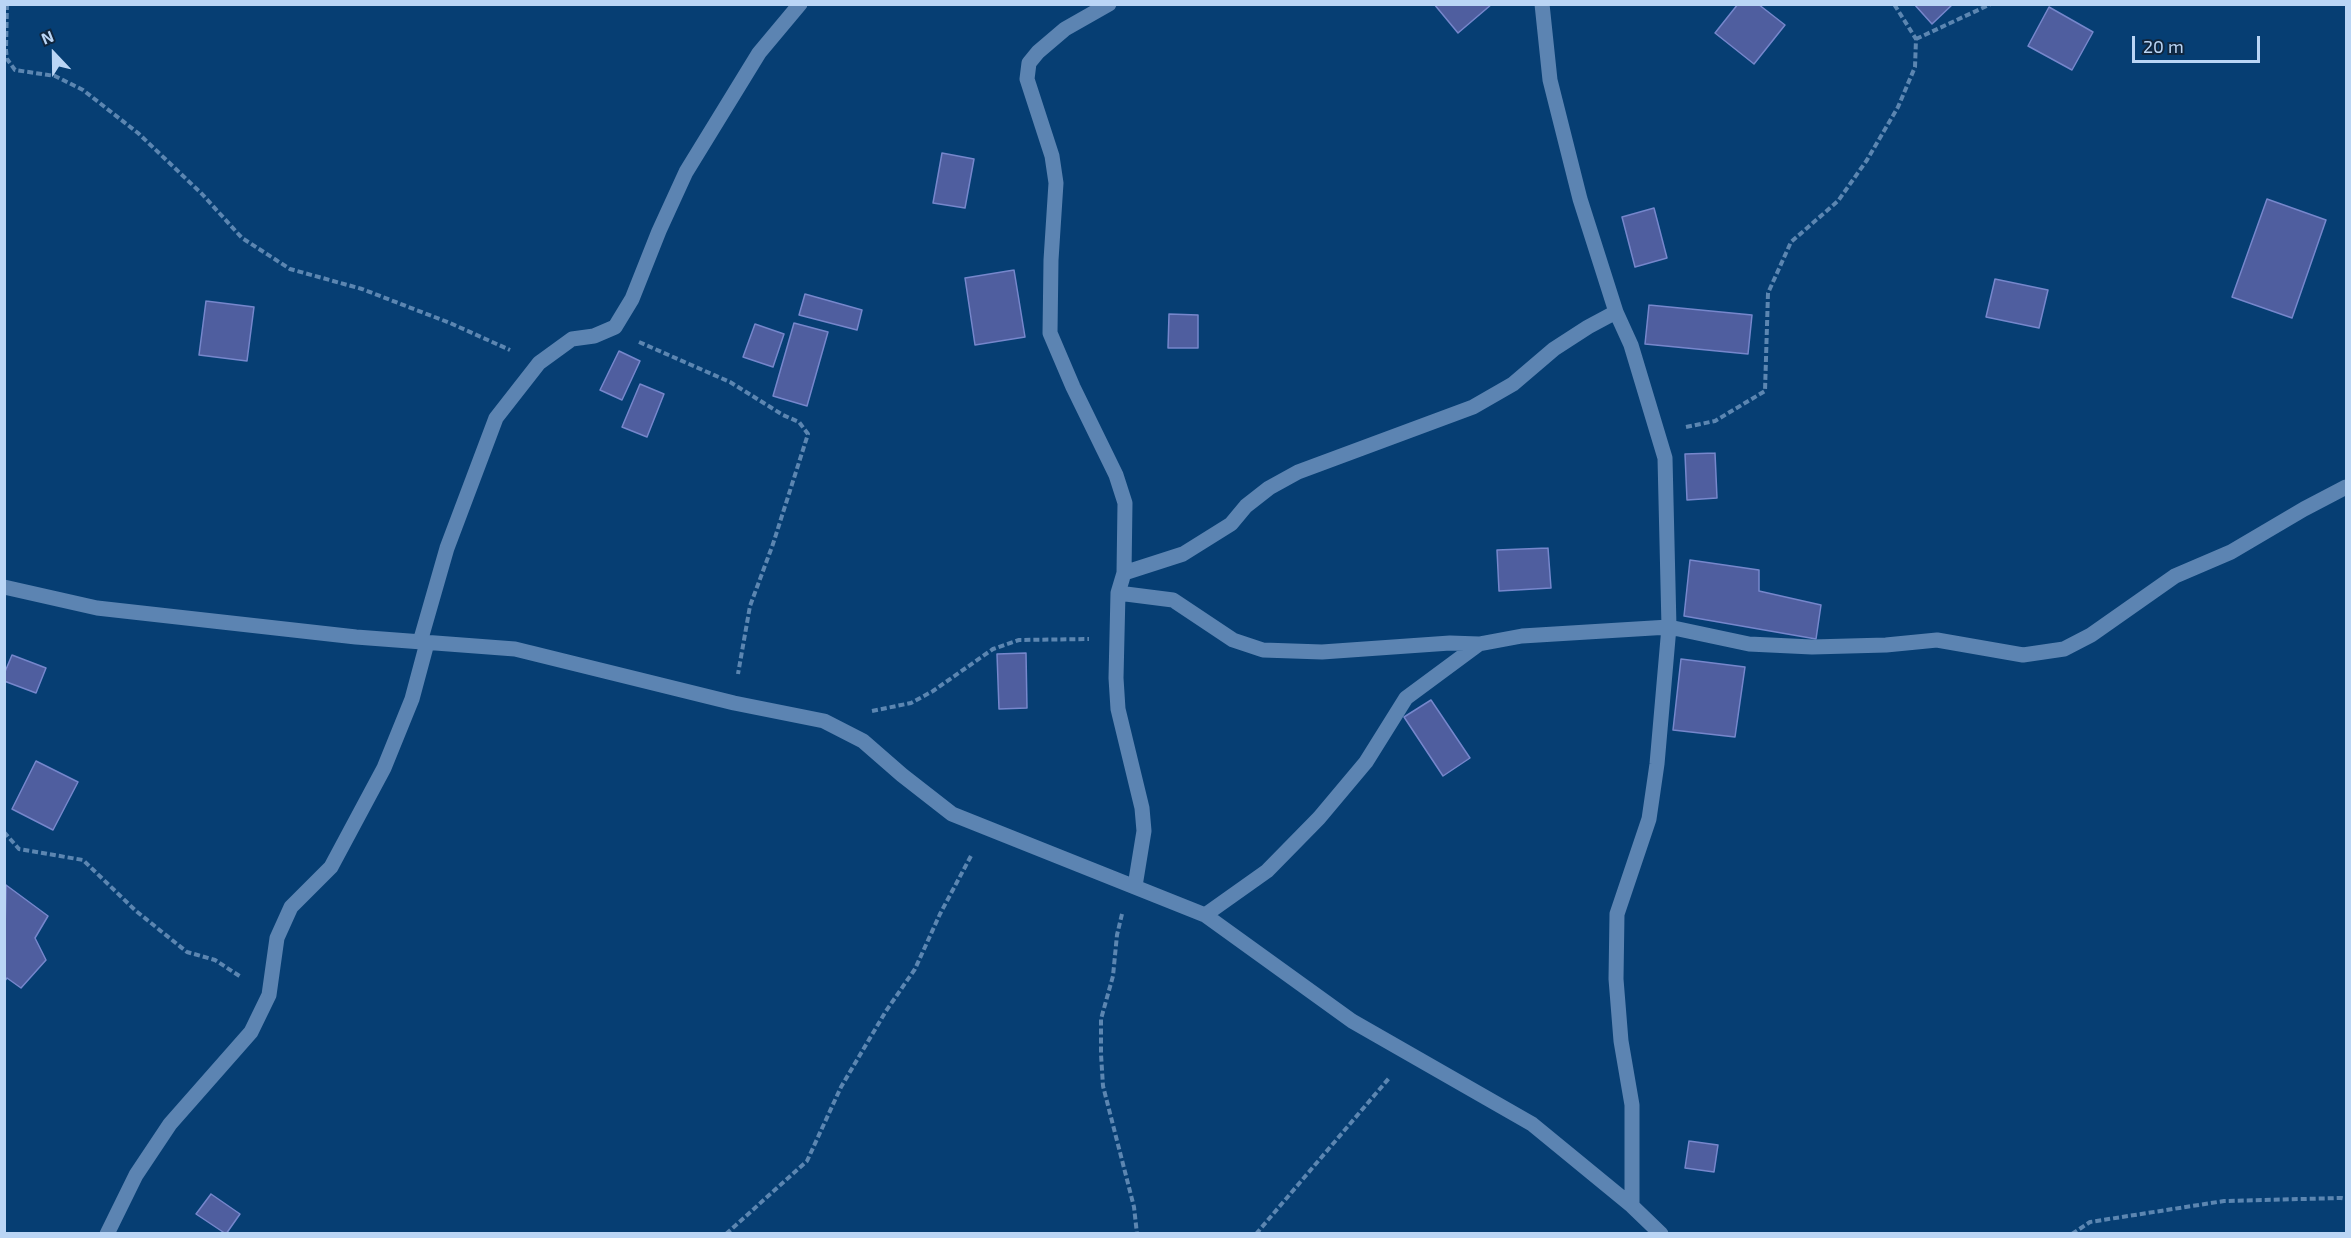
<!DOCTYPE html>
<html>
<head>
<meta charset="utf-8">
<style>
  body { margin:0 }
  #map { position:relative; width:2351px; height:1238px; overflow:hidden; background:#063e73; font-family:"Exo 2",sans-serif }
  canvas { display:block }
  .frame { position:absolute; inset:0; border:6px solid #bad5f5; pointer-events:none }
  .north { position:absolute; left:24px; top:24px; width:60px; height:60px; -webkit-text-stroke:4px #10263e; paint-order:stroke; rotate:338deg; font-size:16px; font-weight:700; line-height:24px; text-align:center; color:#bad5f5 }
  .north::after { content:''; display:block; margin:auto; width:21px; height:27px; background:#bad5f5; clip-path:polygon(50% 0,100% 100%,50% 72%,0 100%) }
  .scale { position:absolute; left:2132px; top:36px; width:128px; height:27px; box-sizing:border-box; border:3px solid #bad5f5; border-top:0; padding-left:8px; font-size:18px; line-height:21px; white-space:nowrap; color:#bad5f5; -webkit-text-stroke:4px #10263e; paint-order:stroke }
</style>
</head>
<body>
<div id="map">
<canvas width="2351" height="1238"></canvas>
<div class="frame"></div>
<div class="north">N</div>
<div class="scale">20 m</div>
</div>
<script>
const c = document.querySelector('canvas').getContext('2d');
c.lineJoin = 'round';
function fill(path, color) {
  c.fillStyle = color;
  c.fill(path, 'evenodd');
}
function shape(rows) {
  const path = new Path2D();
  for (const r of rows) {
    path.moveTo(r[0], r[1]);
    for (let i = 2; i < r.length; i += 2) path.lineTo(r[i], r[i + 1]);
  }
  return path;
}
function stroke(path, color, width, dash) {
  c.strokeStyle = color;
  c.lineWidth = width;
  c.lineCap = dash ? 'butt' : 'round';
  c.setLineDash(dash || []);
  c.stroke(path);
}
const building = shape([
  [1434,4,1492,4,1458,33,1434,4],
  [1738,4,1758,4,1785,25,1754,64,1715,33,1738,4],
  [1914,4,1953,4,1932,24,1914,4],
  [2049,7,2093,32,2072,70,2028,46,2049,7],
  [942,153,974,159,965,208,933,203,942,153],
  [2267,199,2326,220,2292,318,2232,297,2267,199],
  [1654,208,1667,258,1635,267,1622,217,1654,208],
  [1014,270,1025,337,975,345,965,278,1014,270],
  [1995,279,2048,290,2039,328,1986,317,1995,279],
  [805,294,862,310,857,330,799,315,805,294],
  [206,301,254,307,247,361,199,355,206,301],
  [1649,305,1752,315,1748,354,1645,344,1649,305],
  [1169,314,1198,315,1198,348,1168,348,1169,314],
  [794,323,828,332,807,406,773,396,794,323],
  [755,324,784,334,773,367,743,357,755,324],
  [619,351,640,361,622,400,600,390,619,351],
  [640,384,664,394,647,437,622,427,640,384],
  [1715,453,1717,498,1687,500,1685,454,1715,453],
  [1548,548,1551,588,1499,591,1497,550,1548,548],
  [1690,560,1759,570,1759,591,1821,605,1816,639,1684,616,1690,560],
  [1026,653,1027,708,999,709,997,654,1026,653],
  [12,655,46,668,36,693,4,681,4,674,12,655],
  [1681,659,1745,667,1735,737,1673,730,1681,659],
  [1431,700,1470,758,1443,776,1404,717,1431,700],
  [36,761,78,782,53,830,12,809,36,761],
  [6,885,48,916,35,938,46,960,21,988,7,978,4,982,6,885],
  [1689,1141,1718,1145,1714,1172,1685,1168,1689,1141],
  [211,1194,240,1214,226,1234,196,1214,211,1194]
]);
fill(building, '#4f5e9f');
stroke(building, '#7687cc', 1.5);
stroke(shape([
  [7,4,6,50,7,59,15,70,55,76,83,90,138,133,202,194,242,238,290,269,362,289,450,323,510,350],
  [1916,39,1991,4],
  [639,342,730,382,783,415,799,422,808,434,773,544,750,606,738,674],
  [1686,427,1715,421,1765,391,1768,293,1791,242,1838,201,1867,160,1898,107,1915,67,1916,39,1894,4],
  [872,711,911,703,933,691,993,649,1019,640,1089,639],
  [4,832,19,849,83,860,136,911,187,952,215,960,241,977],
  [1122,914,1117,935,1113,976,1101,1019,1101,1054,1103,1086,1134,1207,1137,1234],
  [726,1234,807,1161,841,1087,886,1011,915,969,940,914,972,854],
  [1256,1234,1390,1077],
  [2072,1234,2090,1222,2224,1201,2341,1198,2346,1199]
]), '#5c86b1', 4, [6, 3]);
stroke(shape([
  [1109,4,1065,29,1038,52,1029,63,1027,79,1052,156,1056,183,1051,260,1050,333,1073,387,1116,475,1125,503,1124,573,1118,593,1116,678,1118,709,1142,808,1144,831,1135,886],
  [1542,4,1550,80,1580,199,1616,312,1631,345,1665,458,1669,627,1657,764,1649,819,1617,914,1616,979,1621,1041,1632,1105,1632,1206],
  [1124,573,1183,554,1231,524,1246,506,1269,488,1298,472,1473,407,1513,384,1554,349,1588,327,1616,312],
  [4,587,97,608,356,637,515,649,734,703,824,721,863,741,902,775,952,814,1205,915,1352,1021,1532,1124,1632,1206,1661,1234],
  [1118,593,1173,600,1233,640,1263,650,1322,652,1450,643,1479,644,1522,636,1669,627,1749,644,1812,647,1886,645,1937,640,2023,655,2064,649,2091,635,2175,576,2231,552,2304,509,2346,487],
  [420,642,447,548,496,418,539,363,572,339,594,336,615,327,632,299,659,231,686,172,759,53,800,4],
  [1205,915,1267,871,1319,818,1366,762,1406,698,1479,644],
  [107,1234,136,1175,170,1124,251,1032,269,995,277,938,291,907,331,867,384,768,412,699,427,643]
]), '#5c84b2', 15);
</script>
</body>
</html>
